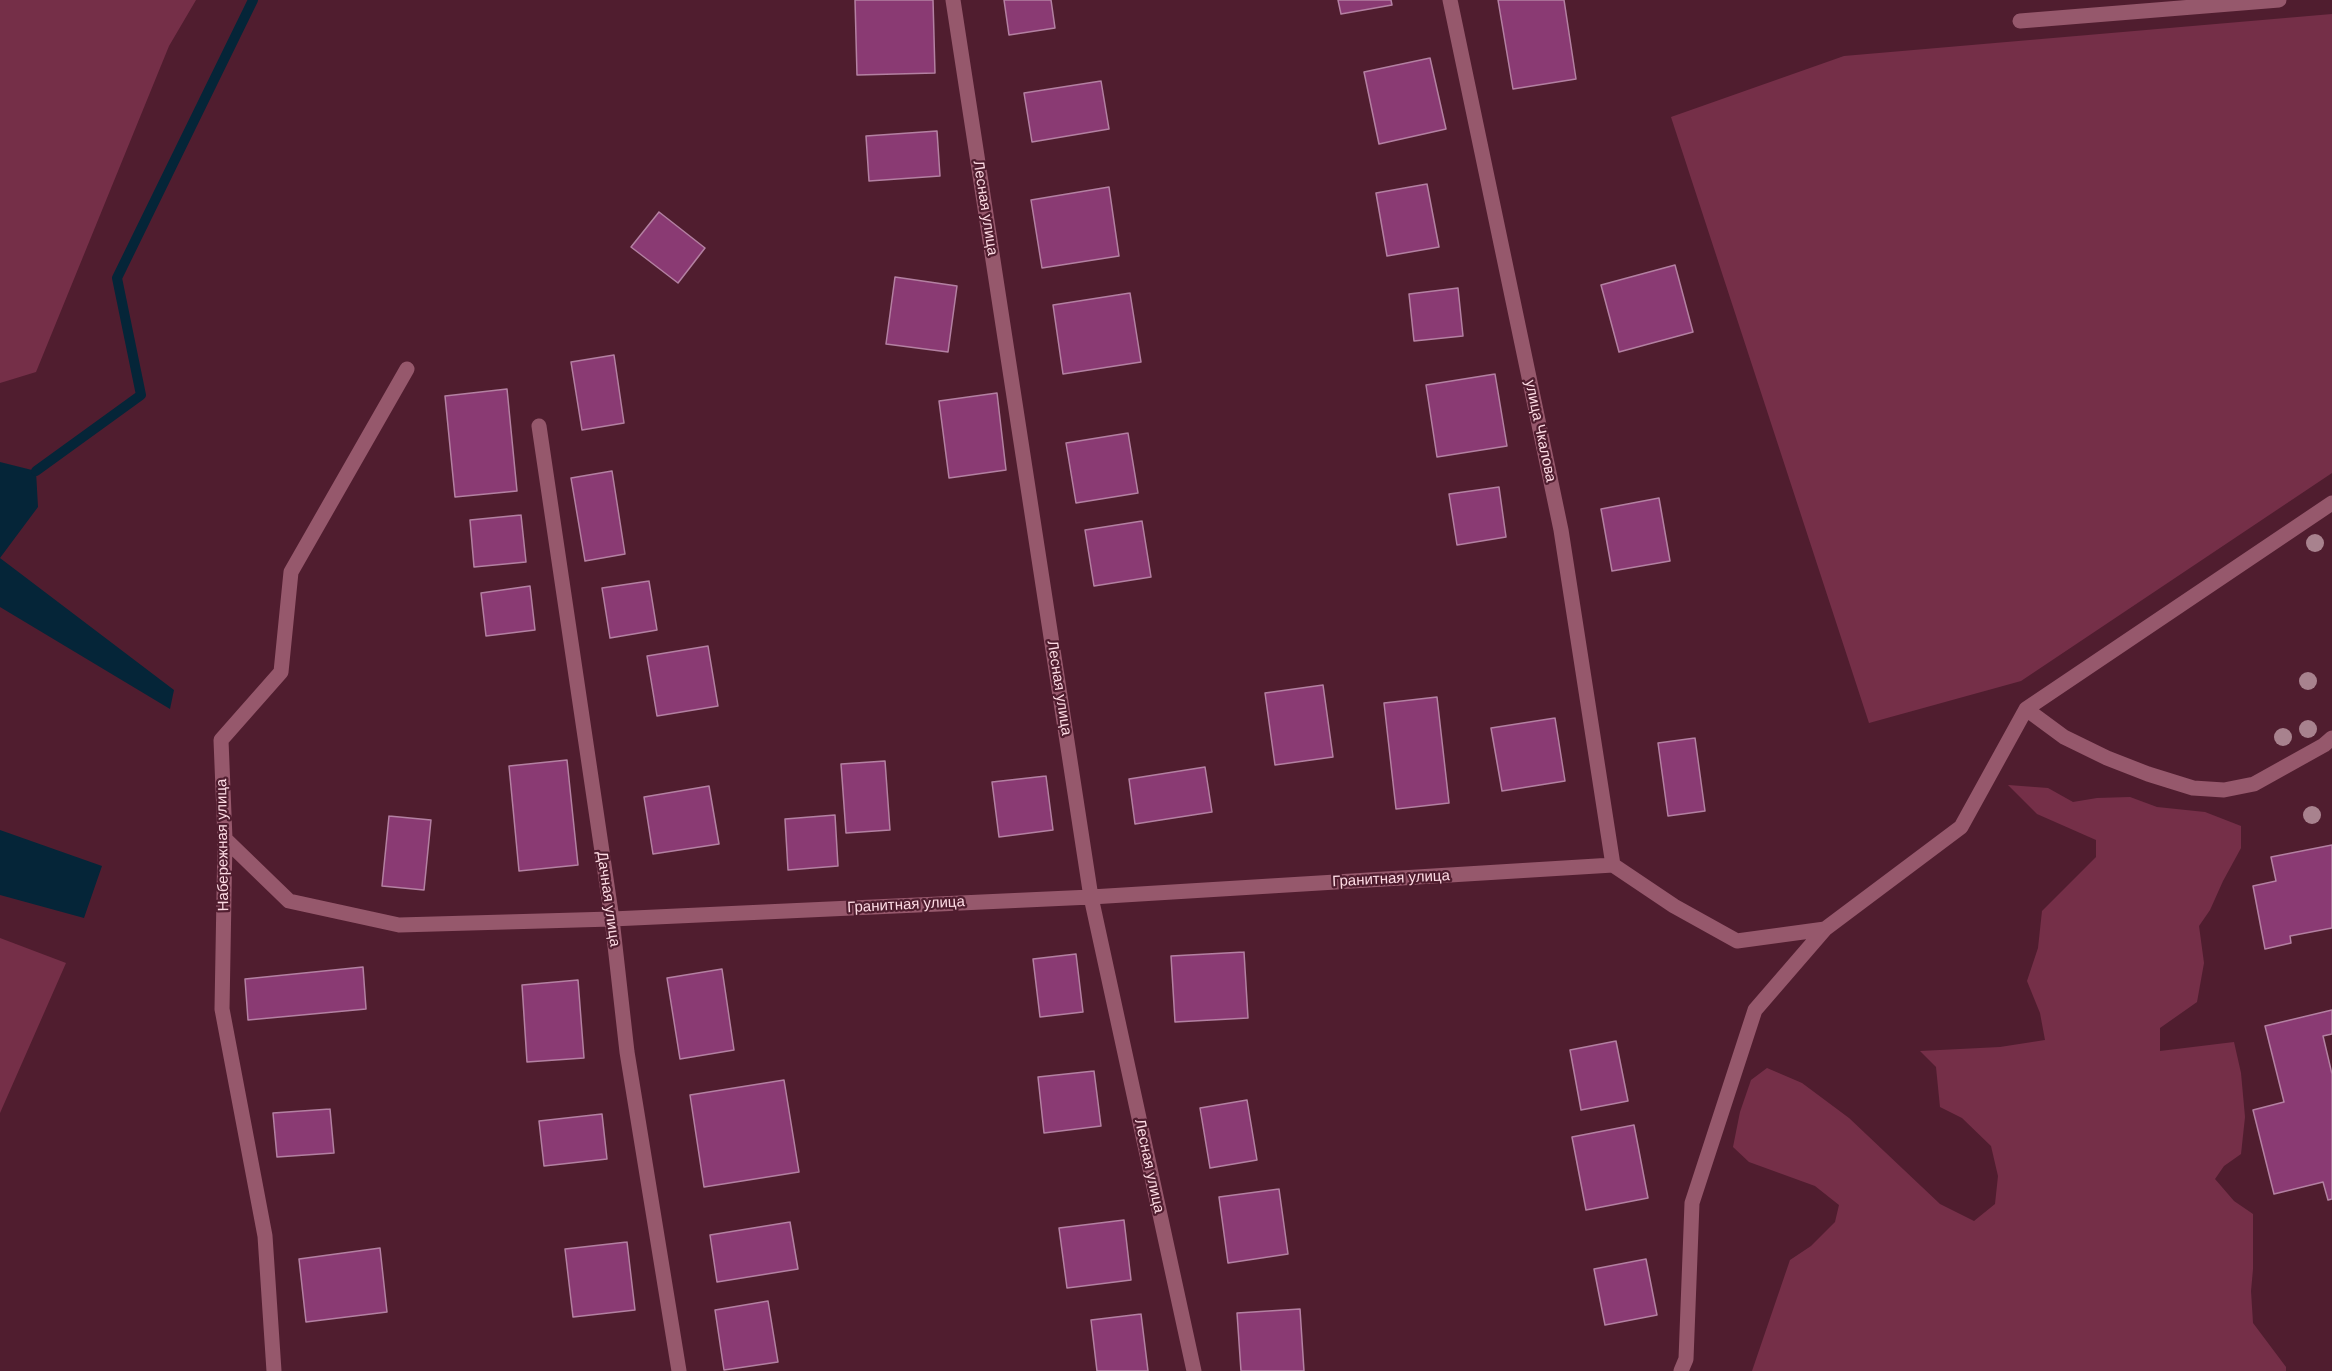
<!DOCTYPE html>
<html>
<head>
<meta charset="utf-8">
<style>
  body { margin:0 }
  canvas { display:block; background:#501d2f }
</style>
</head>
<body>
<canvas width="2332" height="1371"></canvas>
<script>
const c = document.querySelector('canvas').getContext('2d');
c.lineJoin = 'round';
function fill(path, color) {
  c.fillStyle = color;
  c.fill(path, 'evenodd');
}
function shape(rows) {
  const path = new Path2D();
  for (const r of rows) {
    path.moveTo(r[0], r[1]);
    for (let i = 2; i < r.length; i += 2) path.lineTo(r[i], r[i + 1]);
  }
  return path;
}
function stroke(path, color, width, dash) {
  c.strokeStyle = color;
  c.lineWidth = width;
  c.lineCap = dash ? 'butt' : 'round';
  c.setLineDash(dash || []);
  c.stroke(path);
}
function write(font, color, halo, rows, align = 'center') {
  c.font = font + ' Arial,sans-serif';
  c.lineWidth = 4.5;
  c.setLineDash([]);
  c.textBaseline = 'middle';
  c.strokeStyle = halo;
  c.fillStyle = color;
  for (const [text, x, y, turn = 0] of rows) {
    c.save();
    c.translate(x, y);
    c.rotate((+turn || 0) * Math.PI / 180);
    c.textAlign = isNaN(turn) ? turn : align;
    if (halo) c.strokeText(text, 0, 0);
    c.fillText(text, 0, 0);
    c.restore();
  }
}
fill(shape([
  [0,0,196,0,169,46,36,372,0,383],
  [2332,14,2332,473,2021,681,1869,723,1671,117,1844,56],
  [2008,785,2048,788,2073,802,2097,798,2130,797,2157,807,2205,812,2241,826,2241,848,2223,881,2210,910,2199,926,2204,963,2197,1002,2160,1028,2160,1051,2234,1042,2241,1073,2245,1117,2241,1154,2224,1166,2215,1179,2234,1201,2253,1214,2253,1269,2251,1291,2253,1323,2286,1367,2286,1371,1752,1371,1790,1260,1811,1246,1835,1222,1839,1205,1815,1186,1749,1162,1733,1147,1740,1112,1751,1080,1767,1068,1802,1083,1849,1118,1940,1204,1974,1221,1995,1204,1998,1176,1991,1146,1962,1118,1940,1107,1936,1067,1920,1051,2000,1047,2045,1040,2040,1013,2027,981,2038,948,2042,911,2096,857,2096,840,2037,814],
  [0,938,66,963,0,1113]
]), '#752f48');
fill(shape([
  [0,462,36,471,38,507,0,558,174,690,170,709,0,607],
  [0,830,102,866,84,918,0,895]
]), '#052538');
stroke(shape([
  [36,471,141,395,117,278,253,0]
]), '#052538', 10);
const building = shape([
  [855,0,933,0,935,73,857,75,855,0],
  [1004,0,1051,0,1055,28,1009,35,1004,0],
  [1338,0,1391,0,1392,5,1341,14,1338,0],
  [1498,0,1564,0,1576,79,1513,89,1498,0],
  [1430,58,1446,129,1379,144,1364,72,1430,58],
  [1101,81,1109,129,1032,142,1024,93,1101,81],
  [937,131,940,176,869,181,866,136,937,131],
  [1427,184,1439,247,1387,256,1376,193,1427,184],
  [1109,187,1119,256,1042,268,1031,200,1109,187],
  [659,212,705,248,678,283,631,247,659,212],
  [1675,265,1693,332,1619,352,1601,285,1675,265],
  [895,277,957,286,948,352,886,344,895,277],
  [1458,288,1463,336,1414,341,1409,294,1458,288],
  [1130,293,1141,362,1063,374,1053,305,1130,293],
  [614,355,624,423,582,430,571,362,614,355],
  [1495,374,1507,446,1437,457,1426,385,1495,374],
  [507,389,517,491,455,497,445,396,507,389],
  [997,393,1006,470,949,478,939,401,997,393],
  [1128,433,1138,493,1076,503,1066,443,1128,433],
  [612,471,625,554,585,561,571,478,612,471],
  [1499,487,1506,537,1457,545,1449,494,1499,487],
  [1659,498,1670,561,1612,571,1601,509,1659,498],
  [521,515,526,562,474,567,470,520,521,515],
  [1142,521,1151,577,1094,586,1085,530,1142,521],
  [649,581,657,630,610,638,602,588,649,581],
  [530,586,535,630,486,636,481,593,530,586],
  [708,646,718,706,657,716,647,656,708,646],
  [1323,685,1333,757,1275,765,1265,693,1323,685],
  [1437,697,1449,803,1396,809,1384,703,1437,697],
  [1555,718,1565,781,1502,791,1491,728,1555,718],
  [1695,738,1705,811,1668,816,1658,743,1695,738],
  [567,760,578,865,519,871,509,766,567,760],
  [885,761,890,830,846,833,841,764,885,761],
  [1205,767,1212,812,1135,824,1129,779,1205,767],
  [1046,776,1053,830,999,837,992,782,1046,776],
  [709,786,719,844,653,854,644,797,709,786],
  [835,815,838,866,788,870,785,819,835,815],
  [389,816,431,820,424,890,382,886,389,816],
  [2332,845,2332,928,2290,936,2291,943,2265,949,2253,886,2276,881,2271,857,2332,845],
  [1244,952,1248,1018,1175,1022,1171,956,1244,952],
  [1076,954,1083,1012,1040,1017,1033,959,1076,954],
  [363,967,366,1009,248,1020,245,979,363,967],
  [722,969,734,1050,680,1059,667,978,722,969],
  [578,980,584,1058,527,1062,522,985,578,980],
  [2332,1010,2332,1034,2323,1036,2332,1074,2332,1199,2328,1200,2323,1182,2274,1194,2253,1110,2284,1102,2265,1026,2332,1010],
  [1616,1041,1628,1101,1581,1110,1570,1050,1616,1041],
  [1094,1071,1101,1126,1044,1133,1038,1077,1094,1071],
  [784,1080,799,1172,704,1187,690,1095,784,1080],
  [1247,1100,1257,1160,1210,1168,1200,1108,1247,1100],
  [330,1109,334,1153,277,1157,273,1113,330,1109],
  [602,1114,607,1159,544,1166,539,1121,602,1114],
  [1634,1125,1648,1198,1586,1210,1572,1137,1634,1125],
  [1279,1189,1288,1254,1228,1263,1219,1197,1279,1189],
  [1124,1220,1131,1280,1067,1288,1059,1228,1124,1220],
  [790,1222,798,1269,717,1282,710,1235,790,1222],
  [627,1242,635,1310,573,1317,565,1249,627,1242],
  [380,1248,387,1312,306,1322,299,1259,380,1248],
  [1646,1259,1657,1315,1605,1325,1594,1269,1646,1259],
  [768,1301,778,1362,724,1370,715,1310,768,1301],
  [1300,1309,1304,1371,1241,1371,1237,1313,1300,1309],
  [1141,1314,1148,1371,1097,1371,1091,1320,1141,1314]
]);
fill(building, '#8a3a73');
stroke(building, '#b480a2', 1.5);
stroke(shape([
  [953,0,1091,897,1194,1371],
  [1450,0,1561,530,1613,865],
  [2020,21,2279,0],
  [539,426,612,919,627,1052,679,1371],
  [2026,709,2064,737,2107,758,2148,774,2193,788,2224,790,2254,784,2324,745,2332,738],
  [225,839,289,901,399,925,612,919,1091,897,1613,865],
  [1613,865,1674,906,1737,941,1825,929,1961,827,2026,709,2332,503],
  [274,1371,265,1236,222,1009,225,839,221,740,281,672,291,572,407,369],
  [1681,1371,1686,1359,1692,1203,1755,1010,1825,929]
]), '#96586c', 15);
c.fillStyle = '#a8828e';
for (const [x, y] of [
  [2315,543],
  [2308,681],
  [2308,729],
  [2283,737],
  [2312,815]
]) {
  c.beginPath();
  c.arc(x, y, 9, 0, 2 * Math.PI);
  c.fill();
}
write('15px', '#fddbe4', '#501d2f', [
  ["Лесная улица",985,208,81],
  ["улица Чкалова",1540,431,78],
  ["Лесная улица",1059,688,81],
  ["Набережная улица",223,845,-91],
  ["Гранитная улица",1391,879,-3],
  ["Дачная улица",608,899,82],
  ["Гранитная улица",906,905,-3],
  ["Лесная улица",1149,1166,78]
]);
</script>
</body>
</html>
